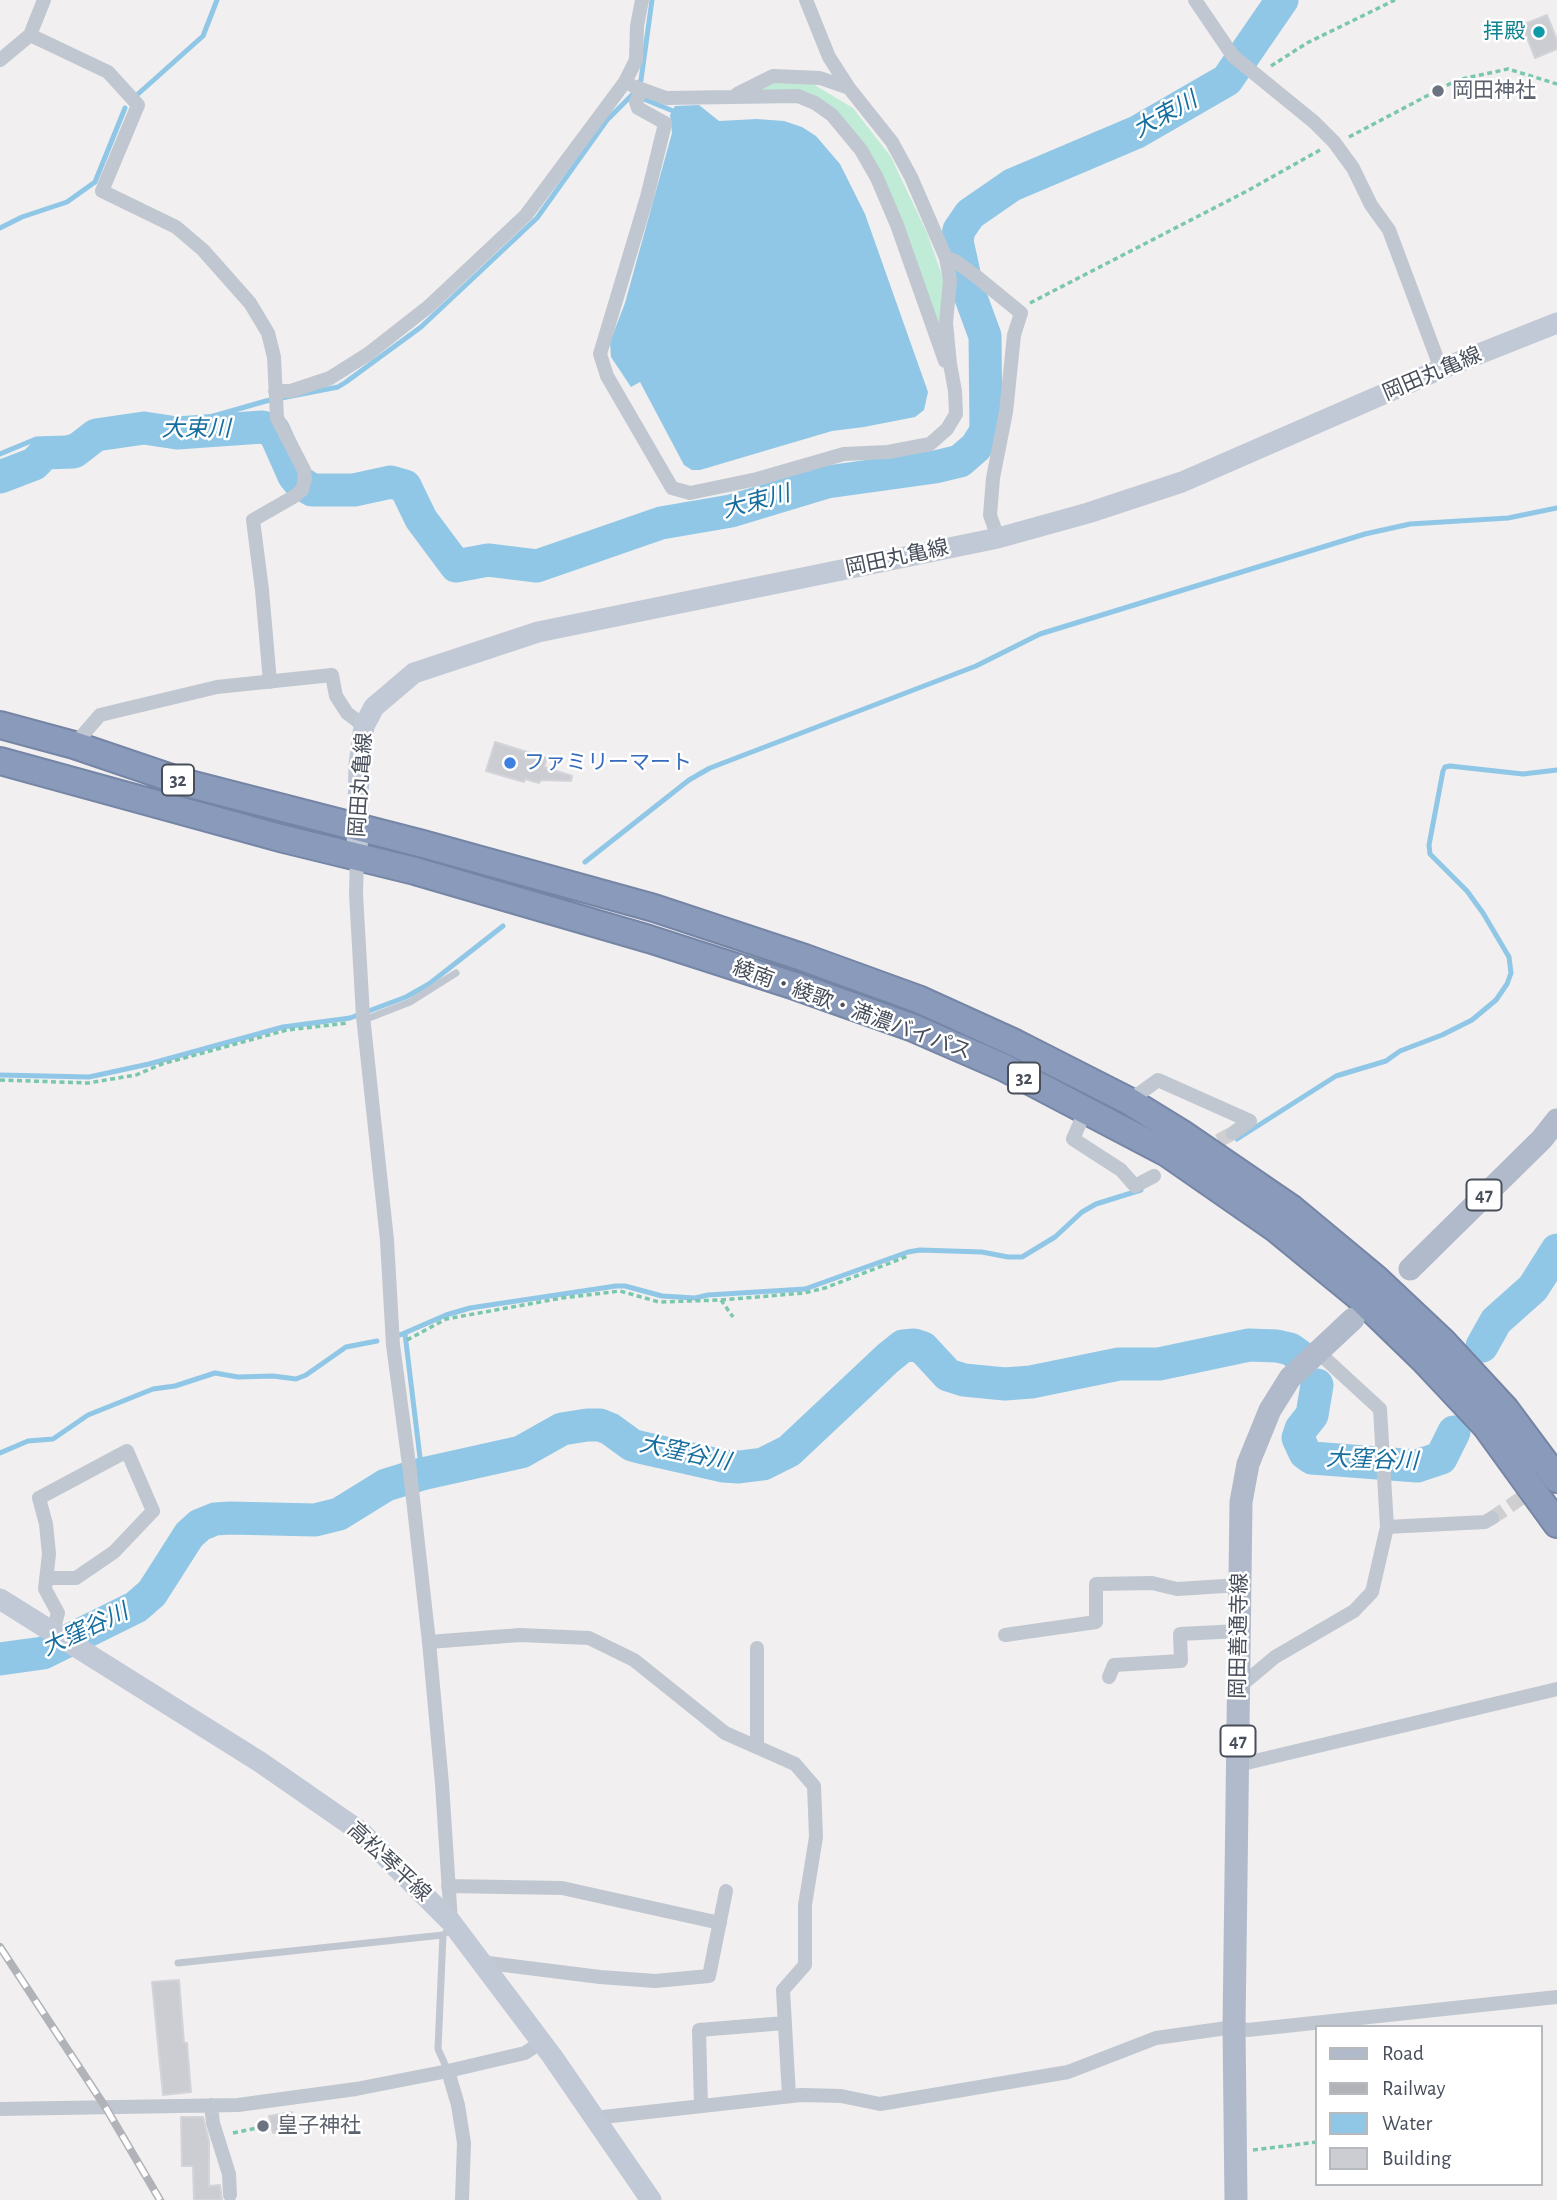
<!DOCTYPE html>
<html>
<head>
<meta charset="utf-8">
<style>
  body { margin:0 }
  #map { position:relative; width:1557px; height:2200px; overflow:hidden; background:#f1efef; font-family:"Alegreya Sans",sans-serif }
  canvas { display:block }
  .legend { position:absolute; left:1315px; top:2025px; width:228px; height:161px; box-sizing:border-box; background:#fff; border:2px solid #b6b9bd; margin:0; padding:9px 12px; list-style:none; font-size:21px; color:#484f5b }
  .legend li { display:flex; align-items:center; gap:14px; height:35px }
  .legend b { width:35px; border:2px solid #b6b9bd }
</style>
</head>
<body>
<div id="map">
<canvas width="1557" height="2200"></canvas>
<ul class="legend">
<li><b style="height:9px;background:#b0bacb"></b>Road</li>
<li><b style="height:9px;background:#b1b3b8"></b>Railway</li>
<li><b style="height:19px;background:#90c7e6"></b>Water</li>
<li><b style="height:19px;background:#cccdd3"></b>Building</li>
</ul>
</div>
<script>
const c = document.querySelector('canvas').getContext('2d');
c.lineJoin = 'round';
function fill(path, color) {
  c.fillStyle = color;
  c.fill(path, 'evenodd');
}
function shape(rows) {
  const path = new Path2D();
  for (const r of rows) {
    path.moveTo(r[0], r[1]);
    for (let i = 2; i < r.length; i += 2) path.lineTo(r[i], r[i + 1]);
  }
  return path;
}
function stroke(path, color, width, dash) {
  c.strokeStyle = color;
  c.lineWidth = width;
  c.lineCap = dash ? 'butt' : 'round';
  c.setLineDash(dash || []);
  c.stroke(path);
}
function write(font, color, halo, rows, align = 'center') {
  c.font = font + ' "Alegreya Sans","Noto Sans JP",sans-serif';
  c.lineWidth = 5;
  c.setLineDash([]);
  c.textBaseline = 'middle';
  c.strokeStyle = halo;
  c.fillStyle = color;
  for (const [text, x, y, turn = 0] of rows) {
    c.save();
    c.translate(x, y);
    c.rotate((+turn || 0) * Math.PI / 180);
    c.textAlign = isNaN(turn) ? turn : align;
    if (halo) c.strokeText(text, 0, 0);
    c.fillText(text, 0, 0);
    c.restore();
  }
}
fill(shape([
  [774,82,813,84,853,108,891,157,927,233,943,278,943,345,888,190,858,136,832,107,810,93,753,91]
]), '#c0ecd7');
fill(shape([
  [699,105,719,121,757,119,784,121,802,127,816,136,840,164,865,214,928,392,924,410,915,417,864,427,832,431,700,470,692,470,684,465,640,382,631,387,611,357,610,342,625,303,672,133,670,115,675,106]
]), '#90c7e6');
stroke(shape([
  [138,94,203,36,217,0],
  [639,97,678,113],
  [0,228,22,217,67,202,95,182,125,108],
  [0,454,36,439,66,438,124,422,143,419,174,423,196,421,266,401,338,387,346,382,421,327,537,218,607,120,633,94,641,80,652,0],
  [585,862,689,780,710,768,976,666,1040,634,1365,534,1410,524,1508,518,1557,508],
  [0,1075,89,1077,149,1064,283,1027,350,1018,406,997,429,984,503,926],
  [1237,1139,1336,1076,1386,1061,1400,1051,1442,1035,1472,1020,1496,1000,1507,984,1511,973,1509,957,1483,913,1467,891,1430,854,1429,845,1443,771,1445,767,1450,766,1523,774,1557,770],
  [405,1334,422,1474],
  [400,1335,446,1315,470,1308,616,1286,625,1286,662,1296,695,1298,708,1295,805,1289,908,1252,920,1250,982,1252,1008,1257,1022,1257,1055,1237,1082,1212,1096,1204,1141,1190],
  [0,1453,28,1441,53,1439,88,1415,153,1389,175,1386,215,1373,238,1377,273,1376,296,1379,306,1375,346,1347,377,1341]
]), '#90c7e6', 5);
stroke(shape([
  [0,477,34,464,45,453,74,452,96,435,144,428,177,433,262,427,274,431,294,476,298,481,312,490,354,490,391,482,405,486,421,519,456,566,488,560,537,566,661,523,731,511,827,482,935,467,960,461,976,447,986,431,985,336,967,287,957,241,959,230,970,214,1012,185,1137,132,1227,80,1282,0],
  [1482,1346,1496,1321,1533,1288,1557,1250],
  [1317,1385,1312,1415,1301,1429,1298,1438,1305,1453,1312,1458,1417,1466,1441,1458,1454,1432],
  [0,1659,43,1653,136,1607,152,1593,189,1535,200,1525,215,1519,230,1518,315,1520,339,1514,386,1485,422,1474,521,1452,562,1429,587,1425,600,1425,610,1429,632,1445,639,1447,723,1466,739,1467,763,1464,789,1451,888,1358,903,1346,914,1345,923,1348,948,1375,964,1380,1005,1384,1031,1382,1119,1364,1159,1364,1249,1345,1277,1346,1290,1349,1300,1356]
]), '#90c7e6', 33);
const building = shape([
  [1547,15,1557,40,1557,49,1535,58,1522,25,1547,15],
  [495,742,547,758,544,767,572,776,571,781,541,780,539,783,525,779,524,782,486,771,495,742],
  [179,1980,184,2043,187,2043,191,2092,163,2095,152,1982,179,1980],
  [292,2112,295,2128,273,2133,269,2116,292,2112],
  [181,2117,203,2117,209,2141,209,2186,220,2185,222,2200,194,2200,193,2166,182,2166,181,2117]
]);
fill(building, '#cccdd3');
stroke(building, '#d3d4da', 2);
stroke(shape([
  [1200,1151,1233,1133],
  [1492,1518,1536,1488]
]), '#cfcfd1', 14, [14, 7]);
const highway = shape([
  [0,725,74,745,186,783,423,844,654,908,805,958,918,999,1015,1043,1129,1101,1181,1133,1292,1209,1375,1278,1443,1342,1505,1409,1557,1479],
  [0,761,284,839,415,871,649,939,795,986,911,1027,1003,1067,1167,1153,1275,1228,1358,1296,1424,1360,1486,1426,1557,1524]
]);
stroke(highway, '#7585a6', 30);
stroke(shape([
  [1271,66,1307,43,1395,0],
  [1349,137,1457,80,1508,69,1557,84],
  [1030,303,1247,191,1320,150],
  [0,1080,88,1083,136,1075,162,1064,287,1030,348,1023],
  [721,1300,804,1293,825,1288,908,1256],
  [407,1340,446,1319,562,1298,620,1291,659,1302,721,1300,733,1317],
  [233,2133,267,2126],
  [1253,2150,1317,2142]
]), '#7ac7ad', 3.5, [5, 3.5]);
stroke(shape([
  [364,1020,410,1002,456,973],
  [443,1935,438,2049,448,2071],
  [178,1963,443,1935,453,1927]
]), '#c0c7d0', 7);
stroke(shape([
  [806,0,829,57,849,88,892,142,911,177,946,258,955,261,977,277,1021,313,1014,335,1006,412,993,478,990,515,998,538],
  [1195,0,1233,56,1314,122,1334,142,1353,168,1371,205,1389,230,1441,369],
  [30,35,108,72,138,105,102,191,176,227,203,250,250,303,268,333,274,357,277,418,304,470,305,479,302,490,295,496,253,520,262,590,270,682],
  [0,60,30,35,44,0],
  [633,86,666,98,798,96,815,103,832,115,861,150,877,178,897,225,945,361],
  [641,90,636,102,638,108,665,123,664,128,647,197,600,354,607,376,672,488,690,493,757,479,844,454,888,452,930,444,947,429,956,414,955,391,950,364,946,323,950,280,946,258],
  [737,94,773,76,820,78,849,88],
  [275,391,291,391,330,378,368,354,428,307,526,215,625,82,636,60,637,26,642,0],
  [74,745,100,715,217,687,332,675,336,696,347,713,364,726],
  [357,857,356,894,363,1016,387,1240,393,1345,410,1472,429,1642,442,1784,451,1922],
  [1129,1101,1158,1080,1250,1121,1233,1133],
  [1086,1109,1073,1139,1121,1170,1135,1186,1154,1176],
  [1387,1527,1485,1522,1492,1518],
  [46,1578,76,1578,114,1552,153,1511,127,1451,39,1498,46,1524,49,1554,45,1589,58,1613,53,1631],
  [1005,1635,1096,1622,1096,1584,1152,1583,1177,1589,1240,1585],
  [429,1642,520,1635,589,1638,634,1660,725,1733,795,1764,814,1786,816,1837,805,1905,805,1965,783,1990,789,2096],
  [757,1648,757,1747],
  [1109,1677,1114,1665,1181,1661,1180,1634,1239,1631],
  [1238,1688,1275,1657,1354,1611,1372,1592,1387,1527,1380,1409,1318,1352],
  [1238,1765,1557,1689],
  [448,1886,562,1888,720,1923],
  [480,1962,600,1977,655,1981,709,1976,726,1891],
  [448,2071,458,2105,464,2143,462,2200],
  [211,2105,213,2123,229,2174,230,2195],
  [701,2106,699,2030,785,2023],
  [0,2109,238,2105,356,2089,448,2071,525,2053,540,2043],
  [594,2118,801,2095,841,2096,880,2104,1068,2072,1156,2038,1234,2027,1248,2030,1557,1997]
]), '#c0c7d0', 14);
stroke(shape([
  [357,857,359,765,364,726,374,707,414,673,538,632,998,538,1088,513,1182,482,1441,369,1557,323],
  [0,1599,260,1762,361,1832,451,1922,552,2056,651,2200]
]), '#c2c9d6', 21);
stroke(shape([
  [1410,1269,1542,1139,1557,1120],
  [1236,2200,1234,2027,1241,1502,1248,1464,1270,1410,1290,1378,1353,1319]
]), '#b0bacb', 23);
stroke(highway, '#8a9aba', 26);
const rail = shape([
  [0,1947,106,2108,160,2200]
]);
stroke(rail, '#b1b3b8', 8);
stroke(rail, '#fff', 5, [16]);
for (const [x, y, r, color] of [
  [1539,32,7,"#0f9aa8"],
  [1438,91,7,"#6b7280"],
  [510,763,7,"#3f7fe0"],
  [263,2126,7,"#6b7280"]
]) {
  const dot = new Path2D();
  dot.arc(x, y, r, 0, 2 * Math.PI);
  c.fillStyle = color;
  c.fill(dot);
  stroke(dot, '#fff', 2.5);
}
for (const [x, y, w] of [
  [178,780,32],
  [1024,1078,32],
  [1484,1195,35],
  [1238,1741,35]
]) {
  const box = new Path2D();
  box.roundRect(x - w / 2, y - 15.5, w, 31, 5);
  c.fillStyle = '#fff';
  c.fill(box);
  stroke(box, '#484f5b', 2);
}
write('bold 19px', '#484f5b', null, [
  ["32",178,780],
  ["32",1024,1078],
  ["47",1484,1195],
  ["47",1238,1741]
]);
write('21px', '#0d838f', '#fff', [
  ["拝殿",1525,32]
], 'right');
write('21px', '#5b616d', '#fff', [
  ["岡田神社",1452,91],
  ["皇子神社",277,2126]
], 'left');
write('21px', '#484f5b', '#fff', [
  ["岡田丸亀線",1432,374,-23],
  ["岡田丸亀線",897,558,-12],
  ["岡田丸亀線",361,785,-86],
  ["綾南・綾歌・満濃バイパス",852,1010,20],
  ["岡田善通寺線",1239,1636,-89],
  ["高松琴平線",389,1862,43]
]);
write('21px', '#366cbe', '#fff', [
  ["ファミリーマート",524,763]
], 'left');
write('italic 23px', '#166e9f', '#fff', [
  ["大束川",1165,115,-29],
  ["大束川",196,429],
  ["大束川",756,502,-15],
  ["大窪谷川",685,1453,12],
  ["大窪谷川",1372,1460,2],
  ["大窪谷川",85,1630,-25]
]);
</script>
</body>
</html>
